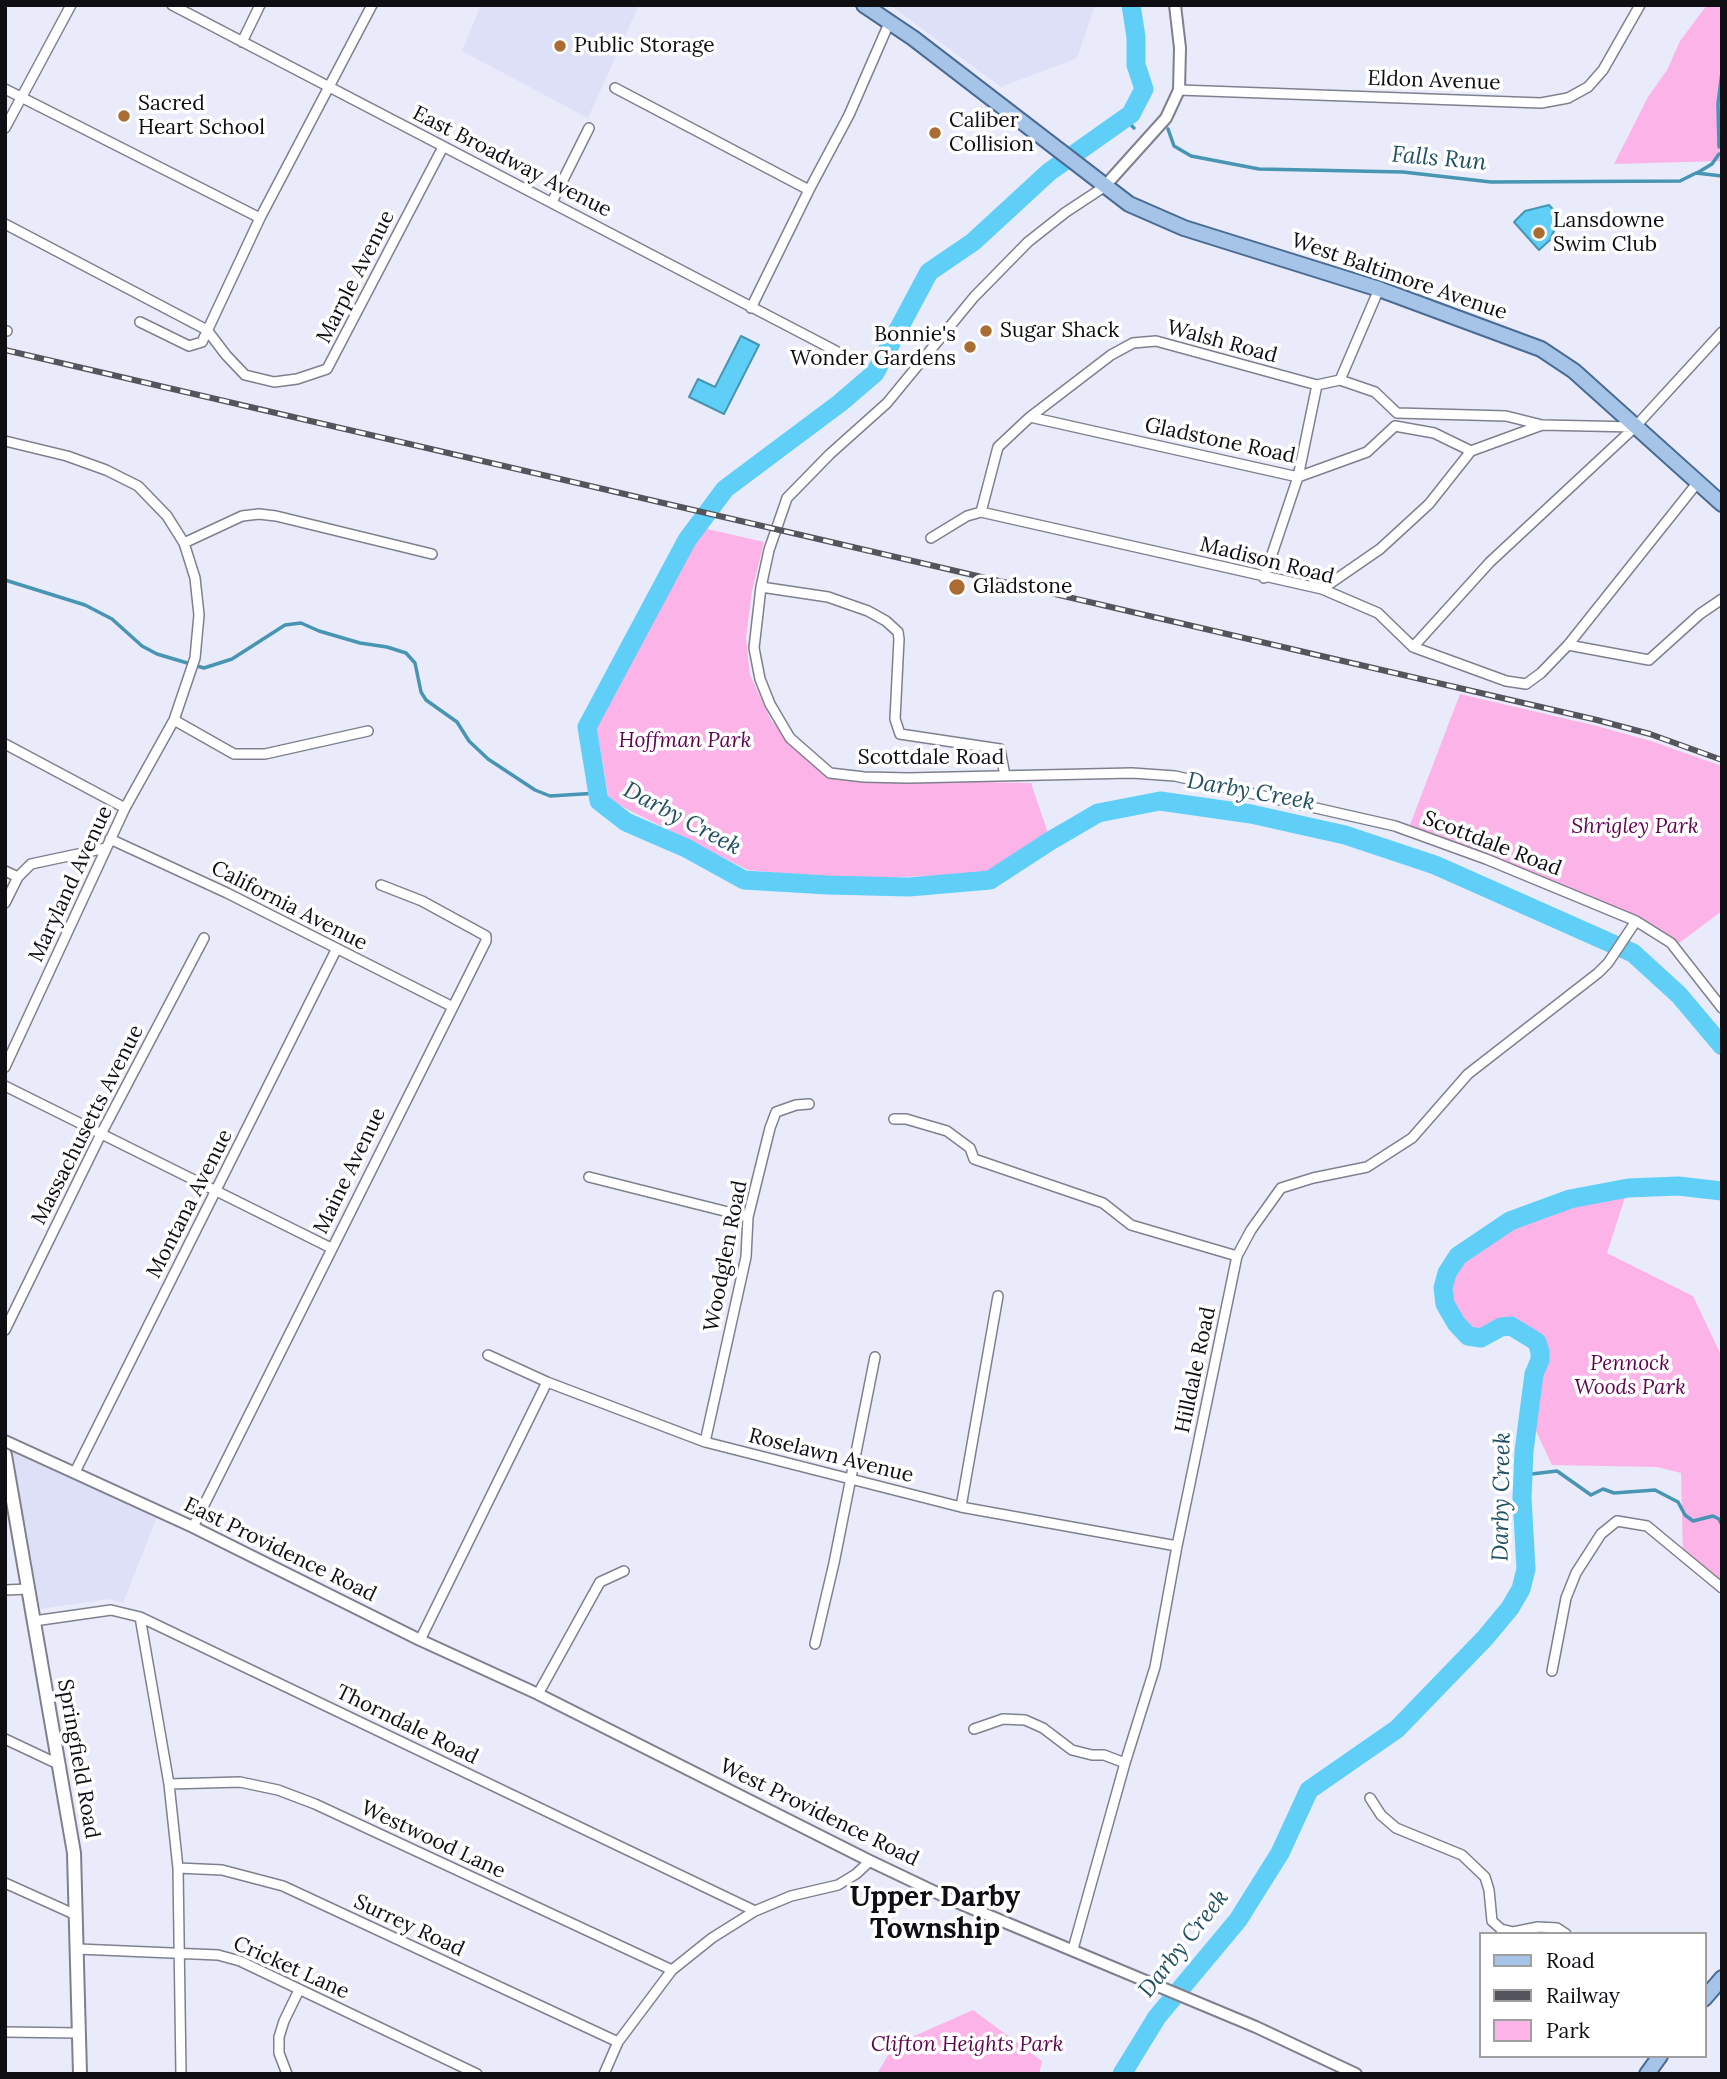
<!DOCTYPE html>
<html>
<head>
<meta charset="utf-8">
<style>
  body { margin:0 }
  #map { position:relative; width:1727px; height:2079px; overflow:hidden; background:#e9ebfa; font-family:Lora,serif }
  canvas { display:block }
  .frame { position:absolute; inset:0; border:7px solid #0e0e13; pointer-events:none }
  .legend { position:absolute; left:1479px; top:1932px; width:228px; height:126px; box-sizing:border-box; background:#fff; border:2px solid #9f9fa1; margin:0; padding:9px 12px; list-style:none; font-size:21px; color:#0e0e13 }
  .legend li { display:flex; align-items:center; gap:14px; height:35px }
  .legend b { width:35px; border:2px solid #9f9fa1 }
</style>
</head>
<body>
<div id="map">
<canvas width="1727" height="2079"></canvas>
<div class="frame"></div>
<ul class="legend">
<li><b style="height:9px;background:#a6c4e8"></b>Road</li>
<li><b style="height:9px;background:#54545d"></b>Railway</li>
<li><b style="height:19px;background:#fcb4e8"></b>Park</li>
</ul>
</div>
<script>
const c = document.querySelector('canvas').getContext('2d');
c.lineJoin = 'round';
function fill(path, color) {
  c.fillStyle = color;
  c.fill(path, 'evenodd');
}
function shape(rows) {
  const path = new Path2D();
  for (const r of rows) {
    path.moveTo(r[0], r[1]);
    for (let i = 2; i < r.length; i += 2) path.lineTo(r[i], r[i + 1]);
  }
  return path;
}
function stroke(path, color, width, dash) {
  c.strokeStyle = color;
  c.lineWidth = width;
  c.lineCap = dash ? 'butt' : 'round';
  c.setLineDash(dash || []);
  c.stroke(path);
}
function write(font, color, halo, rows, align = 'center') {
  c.font = font + ' Lora,serif';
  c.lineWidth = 7;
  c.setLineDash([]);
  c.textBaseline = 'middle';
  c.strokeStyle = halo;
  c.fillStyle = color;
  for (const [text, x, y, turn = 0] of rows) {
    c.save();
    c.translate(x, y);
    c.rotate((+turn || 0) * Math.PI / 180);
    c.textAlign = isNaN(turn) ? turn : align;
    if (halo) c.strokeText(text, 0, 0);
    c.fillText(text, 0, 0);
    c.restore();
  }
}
fill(shape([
  [481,5,639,5,588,118,462,51],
  [890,5,1095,5,1077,58,1001,87],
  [5,1440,18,1454,157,1517,123,1603,108,1599,40,1609,24,1516,5,1507]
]), '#dde0f6');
fill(shape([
  [1707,5,1722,5,1722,161,1614,164,1648,97,1667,70,1680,41],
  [703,528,764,542,752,591,746,638,750,675,771,720,787,739,839,780,1031,783,1049,836,988,874,839,879,748,870,609,800,596,725],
  [1460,694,1597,726,1651,741,1722,766,1722,911,1674,947,1636,921,1408,830],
  [1628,1188,1607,1253,1693,1296,1722,1357,1722,1588,1683,1557,1681,1473,1657,1467,1552,1465,1529,1416,1534,1374,1540,1360,1537,1342,1511,1326,1501,1327,1481,1338,1468,1336,1456,1323,1445,1305,1443,1288,1447,1273,1458,1256,1480,1240,1510,1221,1533,1211,1570,1199],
  [973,2010,1042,2061,1039,2074,877,2074,894,2045]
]), '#fcb4e8');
const water = shape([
  [1549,205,1560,217,1550,240,1539,250,1514,222,1525,211,1549,205],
  [741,336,759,345,724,414,689,397,698,379,715,387,741,336]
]);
fill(water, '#5fcff8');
stroke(water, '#4795b3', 2);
stroke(shape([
  [1722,37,1722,42],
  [1124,118,1134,128],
  [1168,129,1174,146,1191,156,1259,169,1403,172,1491,182,1680,181,1696,173,1722,176],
  [1719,147,1718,104,1722,72],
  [1697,173,1712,164,1719,154],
  [5,580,85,605,112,619,142,646,157,654,204,668,232,659,285,625,301,623,319,631,360,643,387,647,406,653,415,663,421,692,426,700,457,722,469,741,488,759,535,790,550,796,598,793],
  [1523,1475,1557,1471,1591,1495,1603,1489,1614,1493,1655,1490,1678,1502,1685,1515,1693,1521,1713,1516,1719,1519,1722,1525]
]), '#4795b3', 3.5);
stroke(shape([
  [1131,5,1136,37,1136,65,1144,89,1131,114,1049,172,973,242,929,272,875,373,840,403,725,489,687,540,587,727,599,801,626,822,686,848,744,880,827,885,909,887,990,880,1050,841,1098,813,1160,801,1251,814,1345,835,1435,865,1633,953,1679,995,1722,1046],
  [1122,2074,1157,2017,1238,1920,1280,1853,1309,1790,1397,1729,1485,1638,1510,1608,1521,1589,1526,1569,1522,1498,1524,1451,1534,1374,1540,1360,1540,1352,1537,1342,1511,1326,1501,1327,1481,1338,1468,1336,1456,1323,1445,1304,1443,1288,1447,1273,1458,1256,1510,1221,1570,1199,1628,1188,1678,1186,1722,1191]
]), '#5fcff8', 19);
const minor = shape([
  [172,5,836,351],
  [242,42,260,5],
  [615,88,809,190],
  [5,89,260,218],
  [1179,90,1541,103,1568,98,1588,87,1603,70,1640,5],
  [5,128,71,5],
  [1104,187,1066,212,1028,242,974,297,887,403,830,454,787,498,769,550,761,587,754,648,760,679,770,704,790,738,830,773,864,777,908,778,1132,773,1175,776,1395,826,1486,859,1636,921,1671,943,1722,1008],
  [552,202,589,128],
  [5,224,207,330,226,355,245,375,274,382,297,379,327,369,443,147],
  [751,308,809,190,849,115,890,21],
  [140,322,189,346,202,342,260,218,372,5],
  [5,331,7,331],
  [1340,380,1379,289],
  [1030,417,1298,477,1367,452,1395,426],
  [1395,426,1434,433,1471,451],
  [5,441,67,456,106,470,138,486,167,516,184,543,195,578,199,615,195,658,174,720,125,808,5,1067],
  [981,512,1322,589,1378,613,1413,647,1506,681,1526,684,1541,673,1568,645,1698,482],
  [931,538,967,516,981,512,998,447,1030,417,1111,355,1133,343,1156,341,1317,385,1340,380,1375,392,1397,413,1506,416,1542,425],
  [184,543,242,516,259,514,276,516,432,554],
  [1264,578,1298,477,1317,385],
  [761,587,828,597,868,611,886,621,898,632,899,639,895,719,900,734,1000,749,1005,776],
  [1322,589,1380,549,1429,504,1471,451,1542,425,1635,427],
  [1568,645,1649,660,1700,614,1722,599],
  [1413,647,1490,562,1635,427,1722,332],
  [174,720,234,754,265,754,368,731],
  [5,744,125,808],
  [110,839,227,893,451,1006],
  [5,871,18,877],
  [5,903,18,877,31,864,106,848],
  [5,1086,331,1248],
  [894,1119,906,1119,947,1131,970,1148,974,1159,1103,1203,1131,1225,1237,1256],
  [589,1177,748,1217],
  [5,1330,101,1134,204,938],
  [488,1355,547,1382,705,1442,961,1507,1177,1546],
  [705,1442,746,1257,748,1217,770,1128,776,1112,796,1105,809,1104],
  [75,1472,336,950],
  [961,1507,998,1296],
  [193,1527,486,941,486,936,422,901,381,885],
  [5,1590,29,1589],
  [140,1617,169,1784,178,1868,181,2074],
  [34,1621,111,1610,140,1617,755,1911],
  [420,1640,547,1382],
  [815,1644,834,1563,875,1357],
  [1552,1671,1566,1598,1576,1573,1601,1534,1617,1521,1647,1526,1722,1588],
  [538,1694,600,1582,624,1571],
  [974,1729,1003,1719,1025,1720,1043,1728,1072,1750,1092,1755,1104,1755,1125,1763],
  [5,1739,60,1765],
  [169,1784,240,1782,278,1790,315,1804,672,1970],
  [1370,1798,1381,1815,1396,1828,1462,1855,1485,1877,1489,1890,1492,1921,1501,1929,1513,1932,1538,1927,1557,1928,1566,1934],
  [178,1868,222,1870,283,1886,618,2042],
  [5,1883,76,1915],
  [78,1949,218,1955,240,1961,477,2074],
  [1073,1949,1125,1763,1155,1667,1177,1546,1237,1256,1251,1230,1281,1188,1313,1178,1367,1167,1412,1138,1468,1074,1598,973,1608,963,1636,921],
  [5,2032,79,2033],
  [287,2074,279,2053,279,2037,284,2021,299,1990],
  [604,2074,618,2042,672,1970,712,1938,755,1911,791,1896,838,1885,856,1874,870,1861]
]);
const tertiary = shape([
  [1104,187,1166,118,1179,90,1180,48,1175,5],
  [5,1441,193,1527,420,1640,538,1694,870,1861,954,1901,1256,2027,1356,2074]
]);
const secondary = shape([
  [5,1455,74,1853,80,2074]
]);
const primary = shape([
  [864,5,913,38,1129,204,1184,228,1379,289,1541,349,1574,371,1722,504],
  [1704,1999,1722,1978],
  [1647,2074,1660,2056]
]);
stroke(minor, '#7e808d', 12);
stroke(tertiary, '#7e808d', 14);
stroke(secondary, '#7e808d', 16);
stroke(primary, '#4a6b93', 18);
stroke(minor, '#fff', 9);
stroke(tertiary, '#fff', 10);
stroke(secondary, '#fff', 12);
stroke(primary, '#a6c4e8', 14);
const rail = shape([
  [5,350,1597,720,1650,734,1722,760]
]);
stroke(rail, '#54545d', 6);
stroke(rail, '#fff', 3.5, [10]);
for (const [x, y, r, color] of [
  [560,46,7,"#ab6c33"],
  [124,116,7,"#ab6c33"],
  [935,133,7,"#ab6c33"],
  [1539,233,7,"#ab6c33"],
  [986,331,7,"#ab6c33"],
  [970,347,7,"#ab6c33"],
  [957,587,9,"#ab6c33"]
]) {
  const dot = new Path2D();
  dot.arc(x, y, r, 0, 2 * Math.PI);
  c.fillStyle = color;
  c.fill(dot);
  stroke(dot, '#fff', 2.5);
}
write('21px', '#0e0e13', '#fff', [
  ["Public Storage",574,46],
  ["Sacred",138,104],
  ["Heart School",138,128],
  ["Caliber",949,121],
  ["Collision",949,145],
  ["Lansdowne",1553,221],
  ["Swim Club",1553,245],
  ["Sugar Shack",1000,331],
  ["Bonnie's",956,335,"right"],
  ["Wonder Gardens",956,359,"right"],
  ["Gladstone",973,587]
], 'left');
write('21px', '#0e0e13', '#fff', [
  ["Eldon Avenue",1434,81,2],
  ["East Broadway Avenue",512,162,27],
  ["Marple Avenue",356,277,-63],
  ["West Baltimore Avenue",1399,277,19],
  ["Walsh Road",1222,342,15],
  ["Gladstone Road",1220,441,12],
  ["Madison Road",1267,561,14],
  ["Scottdale Road",931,758],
  ["Scottdale Road",1492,844,21],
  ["Maryland Avenue",71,884,-65],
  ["California Avenue",289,906,27],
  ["Massachusetts Avenue",88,1125,-63],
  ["Maine Avenue",350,1171,-64],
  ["Montana Avenue",190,1204,-63],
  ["Woodglen Road",726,1256,-79],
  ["Hilldale Road",1196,1370,-78],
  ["Roselawn Avenue",831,1456,14],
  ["East Providence Road",280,1550,26],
  ["Thorndale Road",407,1725,26],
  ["Springfield Road",78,1759,80],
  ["West Providence Road",819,1813,26],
  ["Westwood Lane",433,1840,25],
  ["Surrey Road",409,1926,25],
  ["Cricket Lane",291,1968,24]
]);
write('italic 21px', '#620352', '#fff', [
  ["Hoffman Park",685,741],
  ["Shrigley Park",1635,827],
  ["Pennock",1630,1364],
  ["Woods Park",1630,1388],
  ["Clifton Heights Park",967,2045]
]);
write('italic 23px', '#225162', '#fff', [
  ["Falls Run",1439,159,5],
  ["Darby Creek",1251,792,10],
  ["Darby Creek",682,819,28],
  ["Darby Creek",1502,1497,-89],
  ["Darby Creek",1184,1944,-52]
]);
write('bold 28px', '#0e0e13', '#fff', [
  ["Upper Darby",935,1898],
  ["Township",935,1930]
]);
</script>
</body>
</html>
